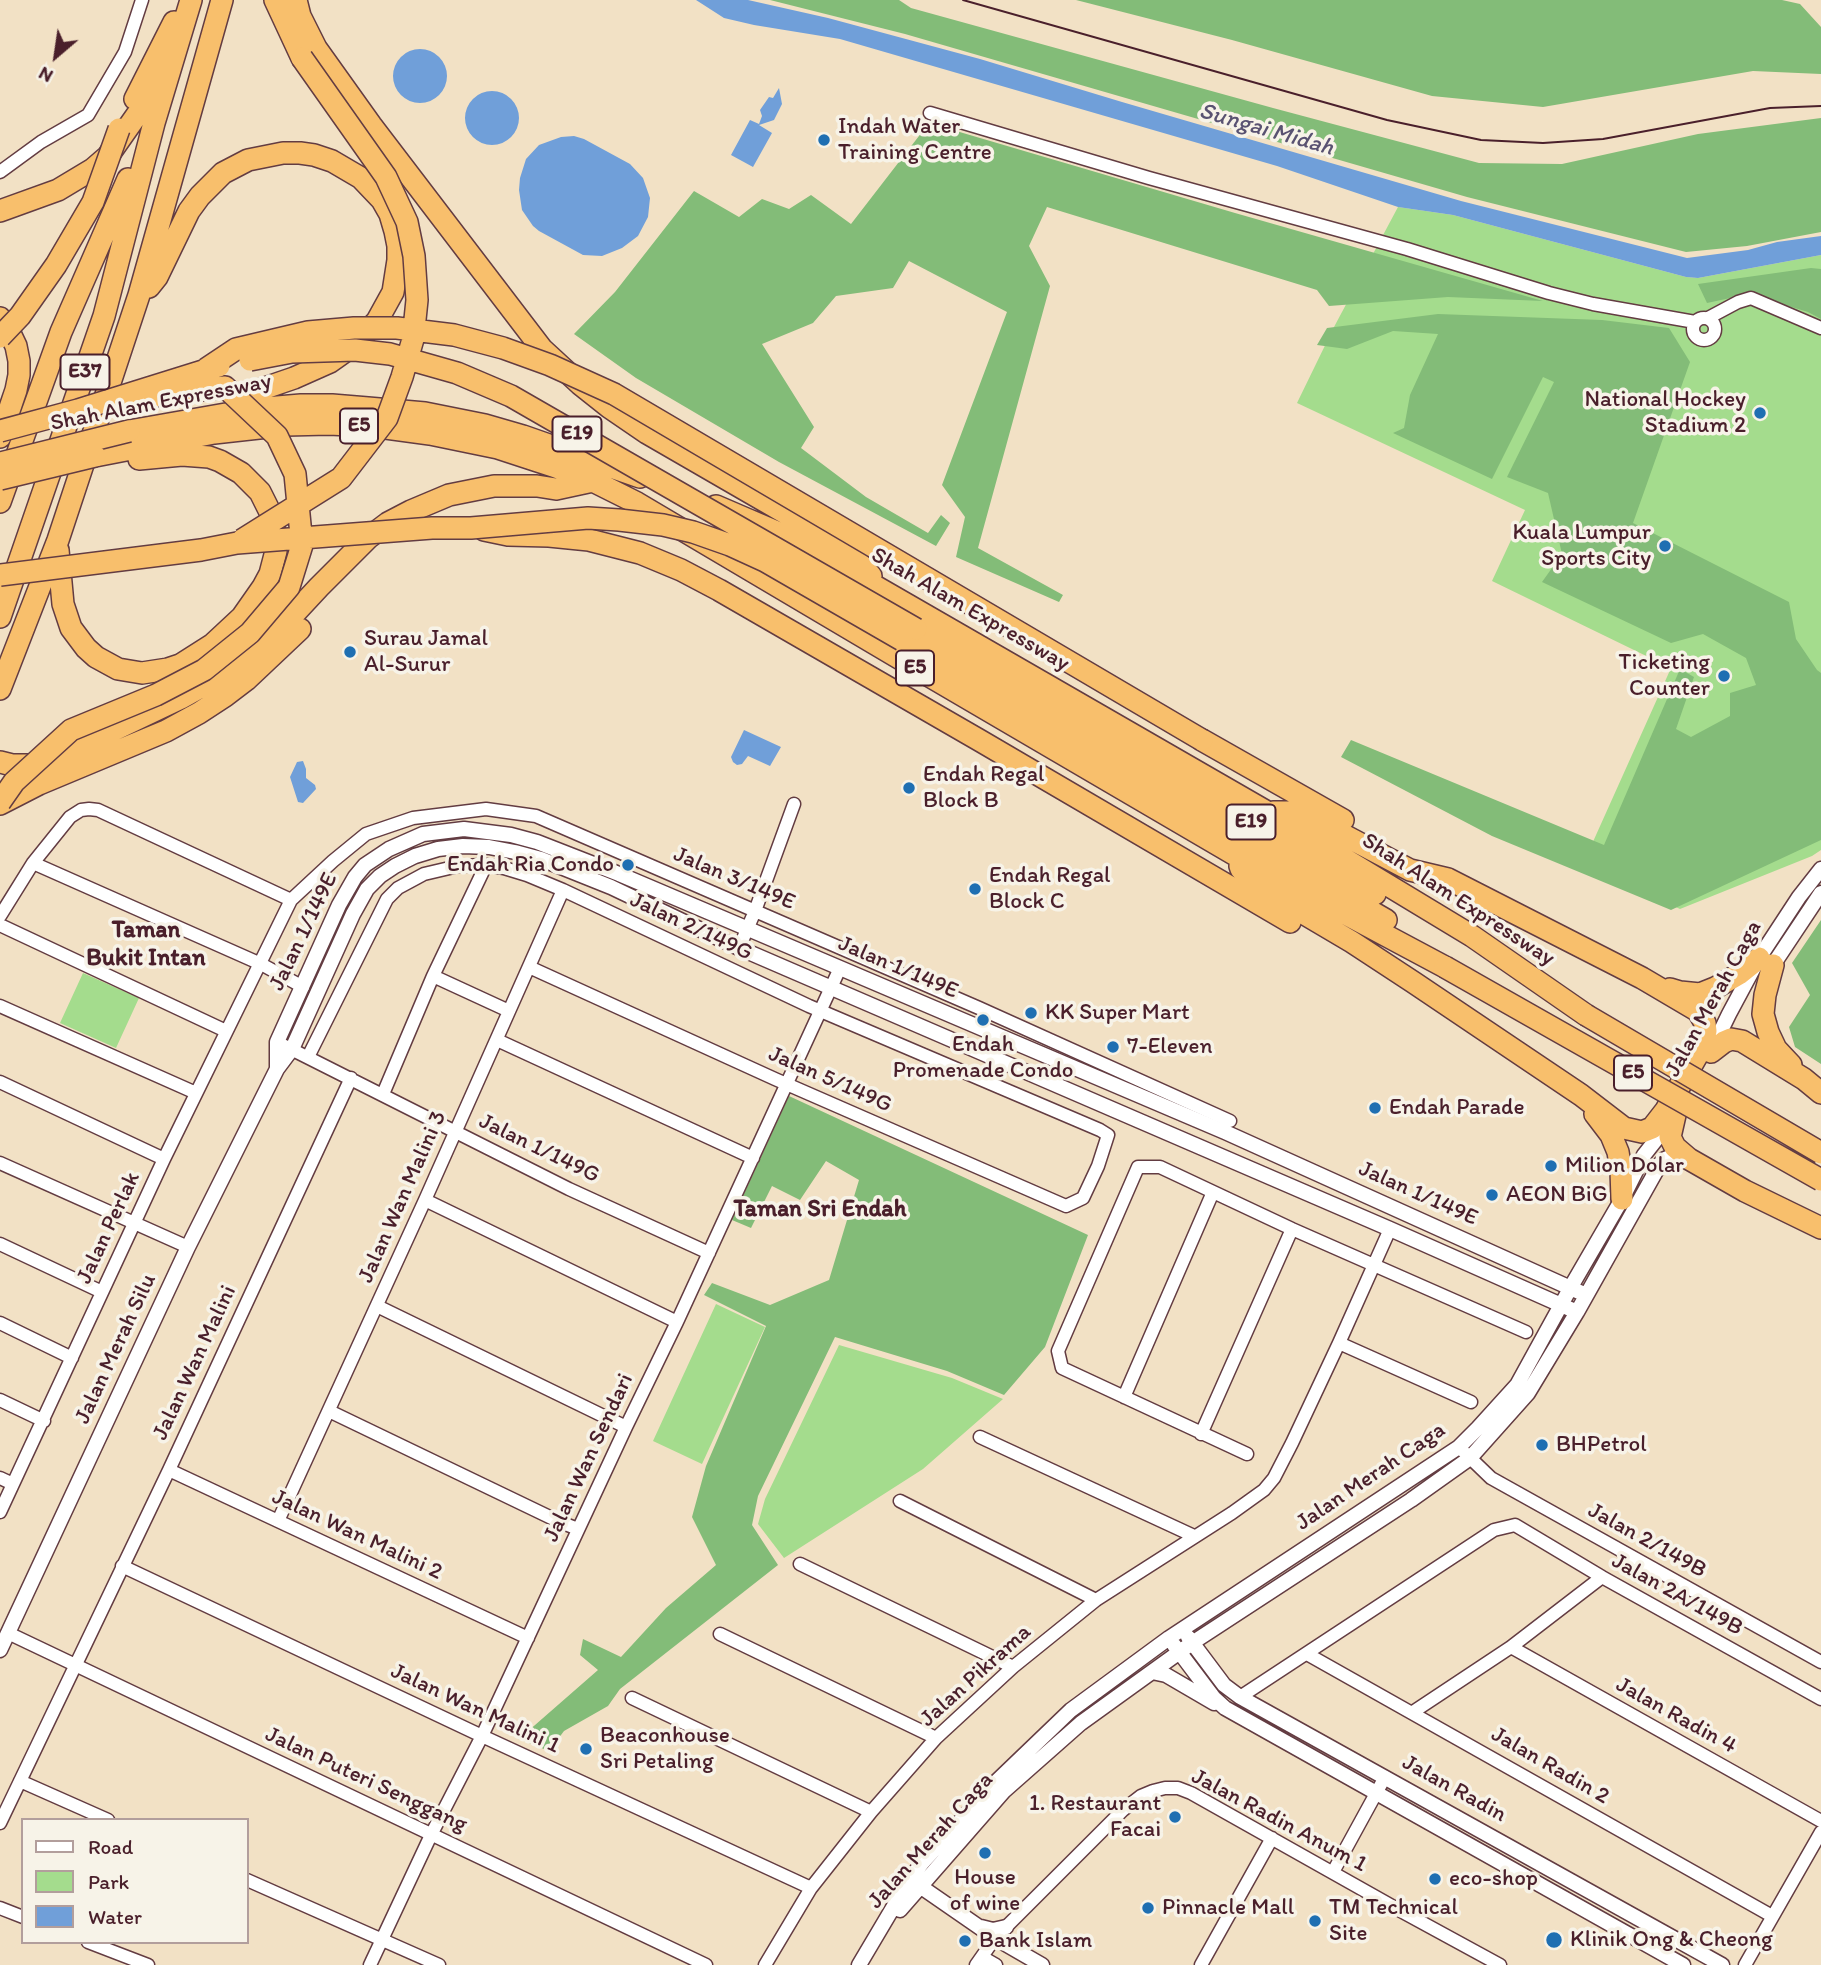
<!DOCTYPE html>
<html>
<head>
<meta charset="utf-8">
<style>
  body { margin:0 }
  #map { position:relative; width:1821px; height:1965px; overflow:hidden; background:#f2e1c5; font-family:Itim,sans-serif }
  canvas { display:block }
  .legend { position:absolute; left:21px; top:1818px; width:228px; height:126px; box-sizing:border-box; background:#f7f3e8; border:2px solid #b29e9c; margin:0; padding:9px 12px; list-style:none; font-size:21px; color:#4a1f2b }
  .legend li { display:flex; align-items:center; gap:14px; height:35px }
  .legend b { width:35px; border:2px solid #b29e9c }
  .north { position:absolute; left:21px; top:21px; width:70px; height:70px; -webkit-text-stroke:5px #f7f3e8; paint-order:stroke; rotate:209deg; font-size:19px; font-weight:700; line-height:28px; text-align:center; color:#4a1f2b }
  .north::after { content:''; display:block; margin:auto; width:24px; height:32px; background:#4a1f2b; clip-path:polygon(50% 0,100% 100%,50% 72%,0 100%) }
</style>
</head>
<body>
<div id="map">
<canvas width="1821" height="1965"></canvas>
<ul class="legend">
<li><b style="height:9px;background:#fff"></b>Road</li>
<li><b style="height:19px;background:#a4dc8d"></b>Park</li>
<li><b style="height:19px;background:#709fd9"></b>Water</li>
</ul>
<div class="north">N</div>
</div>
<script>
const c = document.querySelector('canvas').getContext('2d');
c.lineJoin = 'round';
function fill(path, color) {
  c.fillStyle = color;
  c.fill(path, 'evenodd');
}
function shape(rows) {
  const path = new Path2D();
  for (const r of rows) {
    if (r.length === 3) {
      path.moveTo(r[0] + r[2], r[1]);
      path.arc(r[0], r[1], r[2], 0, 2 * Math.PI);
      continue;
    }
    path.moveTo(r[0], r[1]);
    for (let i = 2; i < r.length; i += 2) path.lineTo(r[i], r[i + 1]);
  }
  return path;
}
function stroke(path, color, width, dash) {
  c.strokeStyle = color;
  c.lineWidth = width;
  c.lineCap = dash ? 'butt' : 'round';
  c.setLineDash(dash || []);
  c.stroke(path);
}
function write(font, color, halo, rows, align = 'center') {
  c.font = font + ' Itim,sans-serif';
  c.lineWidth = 7;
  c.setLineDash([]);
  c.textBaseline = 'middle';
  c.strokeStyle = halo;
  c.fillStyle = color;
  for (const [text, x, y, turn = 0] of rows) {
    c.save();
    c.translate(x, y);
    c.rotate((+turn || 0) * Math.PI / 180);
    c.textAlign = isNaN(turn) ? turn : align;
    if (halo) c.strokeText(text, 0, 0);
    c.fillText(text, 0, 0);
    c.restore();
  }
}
fill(shape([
  [1398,207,1453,215,1686,277,1698,278,1821,255,1821,850,1812,856,1680,909,1583,864,1671,668,1492,581,1525,510,1297,403,1334,327],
  [83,973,139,998,116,1048,60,1023],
  [716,1304,765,1327,702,1464,653,1441],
  [839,1345,952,1378,1003,1399,923,1469,784,1558,758,1524,765,1499]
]), '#a4dc8d');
fill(shape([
  [770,0,899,0,911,8,1273,108,1479,163,1562,164,1698,134,1821,118,1821,232,1747,246,1686,252,1467,197,905,34],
  [1076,0,1782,0,1800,4,1821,27,1821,74,1753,71,1543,107,1432,96,1232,40],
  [929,123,1235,213,1543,301,1448,297,1329,306,1317,290,1047,207,1029,246,1050,286,978,548,1063,595,1059,602,956,557,965,517,942,485,1007,312,909,261,893,288,836,296,813,323,762,344,814,427,801,448,866,497,928,533,941,515,950,523,936,546,779,462,636,378,574,334,615,292,694,191,739,217,762,199,789,209,811,195,851,224],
  [1811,268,1821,269,1821,319,1808,312,1749,294,1707,303,1698,284],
  [1438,314,1602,320,1669,328,1690,362,1633,523,1789,602,1796,639,1817,670,1821,673,1821,840,1671,910,1492,836,1341,757,1351,740,1604,845,1680,669,1694,677,1676,729,1691,737,1730,716,1730,693,1756,685,1746,658,1703,634,1671,643,1542,582,1562,554,1548,493,1507,477,1554,382,1543,377,1492,479,1393,433,1404,428,1410,395,1438,334,1393,331,1347,349,1317,345,1327,328],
  [1821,920,1821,1064,1795,1047,1789,1027,1810,995,1792,963],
  [789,1096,1088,1235,1045,1347,1004,1395,947,1371,835,1337,758,1496,752,1525,778,1565,620,1689,608,1706,564,1731,549,1751,519,1739,598,1670,580,1655,583,1639,621,1657,666,1608,716,1565,692,1517,706,1466,766,1326,704,1295,712,1283,770,1305,829,1280,859,1180,826,1161,800,1200,772,1186,751,1228,732,1220]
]), '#83bc78');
fill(shape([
  [696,0,748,0,828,18,980,59,1122,102,1461,201,1687,258,1748,250,1777,242,1821,236,1821,255,1698,278,1686,277,1453,215,1398,207,1277,166,840,39,754,25,724,18],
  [420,76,27],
  [779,88,782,104,774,120,759,125,772,133,753,167,731,155,750,120,759,124,762,116,760,110,769,97,773,98],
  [492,118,27],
  [574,136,584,139,630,164,643,178,650,198,648,217,638,236,622,248,602,256,583,255,539,231,533,226,522,210,519,190,520,178,526,159,539,145,561,137],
  [744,730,781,747,770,766,748,756,742,764,737,765,733,762,731,757],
  [303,761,306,769,306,778,315,785,316,789,303,803,298,802,290,777,297,762]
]), '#709fd9');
const minor = shape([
  [930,113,1149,178,1407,249,1549,293,1593,304,1695,322],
  [0,172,41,142,88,115,125,52,142,0],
  [1704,329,11],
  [1708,318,1738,302,1751,298,1821,328],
  [33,863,261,964,303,987],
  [0,916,33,863,70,817,81,810,89,809,98,810,291,900],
  [0,925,226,1031],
  [739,948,755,911,794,804],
  [433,976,509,1011],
  [0,1006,196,1093],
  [497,1040,753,1158],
  [277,1042,569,1189,709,1253],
  [308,1057,387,899,398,888,424,874,458,866,486,865,504,868,527,875,563,890,809,1006,1100,1130,1108,1135,1098,1166,1083,1198,1066,1206,775,1079,529,967],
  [0,1082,164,1159],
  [383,1094,433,976,486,865],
  [0,1163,188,1247],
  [425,1200,677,1322],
  [0,1244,102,1292],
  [377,1306,626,1427],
  [0,1323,72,1358],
  [1339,1343,1471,1402],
  [1124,1397,1213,1192],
  [0,1400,44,1421],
  [329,1411,560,1522,578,1529],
  [1201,1434,1292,1229],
  [980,1437,1194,1536],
  [1463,1451,1491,1478,1821,1662],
  [1247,1454,1062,1368,1058,1351,1138,1167,1160,1167,1292,1229,1526,1332],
  [169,1470,528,1638],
  [0,1478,13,1484],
  [900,1501,1096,1600],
  [0,1512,164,1159,291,900,333,861,366,834,413,818,486,809,536,816,979,1008,1230,1121],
  [278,1521,425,1200,563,890],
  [800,1564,1013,1667],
  [122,1566,482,1736,811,1888],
  [8,1633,706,1965],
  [720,1634,936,1738],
  [1511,1647,1821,1821],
  [1307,1654,1772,1916],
  [1240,1697,1494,1530,1515,1525,1602,1577,1821,1699],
  [632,1698,871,1812],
  [1413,1712,1511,1647,1602,1577],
  [20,1781,108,1820],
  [0,1823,169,1470,351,1078],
  [1333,1872,1385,1777],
  [247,1880,439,1965],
  [0,1908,23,1917],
  [88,1942,148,1965],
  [982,1957,996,1965],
  [370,1965,431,1835,482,1736,626,1427,677,1322,840,968],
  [765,1965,811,1888,871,1812,936,1738,1013,1667,1096,1600,1232,1513,1264,1490,1274,1478,1292,1443,1339,1343,1390,1229],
  [976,1965,995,1938,1123,1810,1141,1796,1153,1791,1165,1788,1178,1788,1191,1793,1399,1910,1500,1965],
  [1201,1965,1272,1838],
  [1745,1965,1821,1832]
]);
const tertiary = shape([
  [1773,965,1821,893],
  [1713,1047,1729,1014,1759,958,1799,897,1821,869],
  [277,1069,277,1042,339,905,355,877,365,865,389,849,423,834,464,829,511,835,537,842,619,874,840,968,1225,1132,1586,1295],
  [1188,1637,1224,1685,1240,1697,1722,1965],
  [1174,1645,1214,1698,1225,1708,1683,1965],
  [0,1650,188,1247,277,1069,292,1049,353,914,367,889,380,876,395,866,415,856,438,849,463,846,489,847,515,852,541,859,611,887,739,948,1390,1229,1577,1312],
  [1152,1672,1166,1675,1214,1703],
  [914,1882,995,1938,1042,1965],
  [900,1910,1004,1791,1081,1723,1192,1643,1411,1500,1470,1458,1528,1393,1577,1312,1660,1164,1665,1159,1670,1157,1688,1159],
  [981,1927,993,1930,1006,1927],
  [859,1965,910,1879,922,1863,996,1782,1071,1710,1169,1638,1459,1447,1478,1428,1517,1385,1572,1285,1622,1199,1644,1155,1670,1122]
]);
const motorway = shape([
  [275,0,302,58],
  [296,0,300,16,316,48,371,125,542,349,580,384,609,407,647,433,846,548,871,576],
  [135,99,174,22],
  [0,211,58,190,93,169,108,156,160,82],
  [149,287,157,277,189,211,200,196,223,173,248,160,283,153,300,153,314,155,332,161,361,178,382,200,390,214,395,231,398,246,398,260,393,292,377,321,354,345,330,362,294,378,259,390,232,411],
  [0,318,6,325,16,346,19,361,19,375,16,390,0,437],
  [129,431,254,409,301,405,332,405,368,408,425,413,485,425,523,436,640,477],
  [95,456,214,433,286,425,329,424,371,426,430,434,498,448,553,466,593,481,637,503,931,677,1237,856,1445,967],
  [0,502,61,332,128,179],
  [716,506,795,540,1267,812,1472,936,1586,1015],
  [484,530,508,535,549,536,589,540,640,553,681,570,719,590,979,740,1290,922],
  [58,550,63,604,71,628,86,648,96,657,118,669,142,673,168,669,180,665,213,644,242,617,263,587,270,574,276,551,274,527,271,514,260,492,241,473,220,461,209,457,182,455,139,459],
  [0,617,104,316,154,123,191,0],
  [916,629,1375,894],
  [902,640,1386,920],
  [0,689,58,540,139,295,222,0],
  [1202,740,1343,820],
  [0,762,12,765,32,765,55,758,181,698,215,679,245,659,279,630,319,587,368,538,388,523,411,511,449,495,494,486,537,486,556,489,593,481],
  [0,804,39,784,166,731,199,713,225,696,246,680,300,629],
  [1240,866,1241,869,1269,893,1352,942,1413,982,1581,1095,1624,1128,1642,1132,1652,1128,1666,1110,1702,1047,1706,1031,1705,1023,1698,1011,1642,978,1448,879,1410,870,1323,824,1294,812,1273,812],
  [1773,965,1765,995,1763,1014,1768,1032,1776,1049,1791,1065],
  [1670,989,1680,992,1700,994,1715,988,1739,974,1759,958],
  [1711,1052,1724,1042,1731,1039,1742,1041,1804,1079,1821,1093],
  [1595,1114,1611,1135,1618,1152,1621,1170,1622,1199],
  [1675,1115,1670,1137,1675,1147,1689,1159,1745,1191,1821,1228]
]);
stroke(minor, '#633c42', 15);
stroke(tertiary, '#633c42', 17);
stroke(motorway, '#633c42', 24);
stroke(minor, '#fff', 12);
stroke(tertiary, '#fff', 14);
stroke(motorway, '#f8bf6c', 21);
stroke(shape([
  [963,0,1387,120,1481,140,1543,143,1603,139,1770,108,1821,106]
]), '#4a1f2b', 2);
const motorwayBridge = shape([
  [0,337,20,316,56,265,93,202,119,129],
  [250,360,292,352,355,350,390,354,457,373,511,396,916,629],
  [206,369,236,349,308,332,354,328,397,328,454,335,503,348,550,365,614,394,1202,740],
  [0,431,78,410,219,366],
  [0,463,129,431],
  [0,479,95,456],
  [242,540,341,478,387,418,402,377,413,339,417,300,414,256,407,222,386,177,302,58],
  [0,575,201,550,237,543,432,528,471,528,588,518,619,520,663,525,693,532,730,545,765,561,902,640],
  [0,802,14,782,71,730,156,695,204,670,250,633,289,587,302,545,295,474,277,436,225,387,155,396],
  [1445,967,1821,1180],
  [1586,1015,1821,1153]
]);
stroke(motorwayBridge, '#633c42', 24, []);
stroke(motorwayBridge, '#f8bf6c', 21);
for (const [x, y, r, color] of [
  [824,140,7,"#1f6fb2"],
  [1760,413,7,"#1f6fb2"],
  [1665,546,7,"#1f6fb2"],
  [350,652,7,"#1f6fb2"],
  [1724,676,7,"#1f6fb2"],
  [909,788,7,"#1f6fb2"],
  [628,865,7,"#1f6fb2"],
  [975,889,7,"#1f6fb2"],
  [1031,1013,7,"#1f6fb2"],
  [983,1020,7,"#1f6fb2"],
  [1113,1047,7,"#1f6fb2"],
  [1375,1108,7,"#1f6fb2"],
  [1551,1166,7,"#1f6fb2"],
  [1492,1195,7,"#1f6fb2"],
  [1542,1445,7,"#1f6fb2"],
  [586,1749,7,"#1f6fb2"],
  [1175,1817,7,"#1f6fb2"],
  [985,1853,7,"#1f6fb2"],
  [1435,1879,7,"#1f6fb2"],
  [1148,1908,7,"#1f6fb2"],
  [1315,1921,7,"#1f6fb2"],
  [1554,1940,9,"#1f6fb2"],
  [965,1941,7,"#1f6fb2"]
]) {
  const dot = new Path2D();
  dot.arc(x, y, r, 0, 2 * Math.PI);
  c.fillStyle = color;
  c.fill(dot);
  stroke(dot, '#f7f3e8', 2.5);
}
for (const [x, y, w] of [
  [85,372,49],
  [359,426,38],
  [577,434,49],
  [915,668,38],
  [1251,822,49],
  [1633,1073,38]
]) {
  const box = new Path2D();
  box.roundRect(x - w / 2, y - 17.5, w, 35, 5);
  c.fillStyle = '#f7f3e8';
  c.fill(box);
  stroke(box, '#4a1f2b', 2);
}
write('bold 21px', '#4a1f2b', null, [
  ["E37",85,372],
  ["E5",359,426],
  ["E19",577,434],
  ["E5",915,668],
  ["E19",1251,822],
  ["E5",1633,1073]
]);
write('23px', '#4a1f2b', '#f7f3e8', [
  ["Indah Water",838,127],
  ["Training Centre",838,153],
  ["National Hockey",1746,400,"right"],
  ["Stadium 2",1746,426,"right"],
  ["Kuala Lumpur",1651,533,"right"],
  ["Sports City",1651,559,"right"],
  ["Surau Jamal",364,639],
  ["Al-Surur",364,665],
  ["Ticketing",1710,663,"right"],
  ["Counter",1710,689,"right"],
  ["Endah Regal",923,775],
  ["Block B",923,801],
  ["Endah Ria Condo",614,865,"right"],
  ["Endah Regal",989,876],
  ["Block C",989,902],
  ["KK Super Mart",1045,1013],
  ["Endah",983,1045,"center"],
  ["Promenade Condo",983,1071,"center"],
  ["7-Eleven",1127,1047],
  ["Endah Parade",1389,1108],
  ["Milion Dolar",1565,1166],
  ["AEON BiG",1506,1195],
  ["BHPetrol",1556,1445],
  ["Beaconhouse",600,1736],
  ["Sri Petaling",600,1762],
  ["1. Restaurant",1161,1804,"right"],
  ["Facai",1161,1830,"right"],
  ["House",985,1878,"center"],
  ["of wine",985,1904,"center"],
  ["eco-shop",1449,1879],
  ["Pinnacle Mall",1162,1908],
  ["TM Technical",1329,1908],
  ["Site",1329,1934],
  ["Klinik Ong & Cheong",1570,1940],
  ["Bank Islam",979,1941]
], 'left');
write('23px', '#4a1f2b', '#f7f3e8', [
  ["Shah Alam Expressway",161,403,-11],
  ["Shah Alam Expressway",970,610,30],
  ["Jalan 3/149E",734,879,23],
  ["Shah Alam Expressway",1458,900,33],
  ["Jalan 2/149G",691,927,25],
  ["Jalan 1/149E",304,932,-64],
  ["Jalan 1/149E",898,968,23],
  ["Jalan Merah Caga",1714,999,-61],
  ["Jalan 5/149G",830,1080,24],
  ["Jalan 1/149G",539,1149,26],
  ["Jalan 1/149E",1418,1194,24],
  ["Jalan Wan Malini 3",403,1197,-66],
  ["Jalan Perlak",109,1228,-65],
  ["Jalan Merah Silu",116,1349,-65],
  ["Jalan Wan Malini",195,1363,-65],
  ["Jalan Wan Sendari",589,1458,-65],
  ["Jalan Merah Caga",1371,1477,-34],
  ["Jalan Wan Malini 2",357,1535,25],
  ["Jalan 2/149B",1647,1541,29],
  ["Jalan 2A/149B",1677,1595,29],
  ["Jalan Pikrama",976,1676,-42],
  ["Jalan Wan Malini 1",475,1709,25],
  ["Jalan Radin 4",1676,1716,29],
  ["Jalan Radin 2",1550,1766,30],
  ["Jalan Puteri Senggang",366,1780,25],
  ["Jalan Radin",1454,1789,29],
  ["Jalan Radin Anum 1",1279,1821,28],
  ["Jalan Merah Caga",931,1841,-48]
]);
write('italic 24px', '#595271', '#f7f3e8', [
  ["Sungai Midah",1266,130,16]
]);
write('bold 24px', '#4a1f2b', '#f7f3e8', [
  ["Taman",146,931],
  ["Bukit Intan",146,959],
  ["Taman Sri Endah",820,1210]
]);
</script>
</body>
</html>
